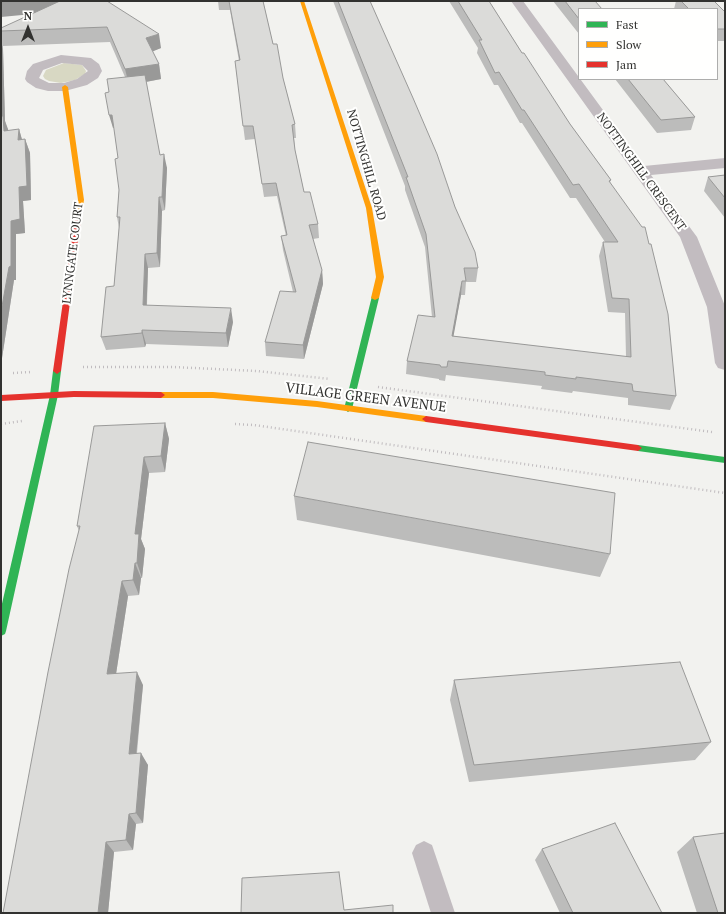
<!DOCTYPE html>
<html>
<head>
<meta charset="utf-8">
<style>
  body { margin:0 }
  #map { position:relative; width:726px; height:914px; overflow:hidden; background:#f2f2ef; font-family:"PT Serif",serif }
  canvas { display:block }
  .frame { position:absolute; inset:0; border:2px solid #323230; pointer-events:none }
  .legend { position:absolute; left:578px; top:8px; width:140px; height:72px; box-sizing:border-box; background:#fffffe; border:1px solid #adadac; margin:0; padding:5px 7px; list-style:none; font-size:12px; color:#323230 }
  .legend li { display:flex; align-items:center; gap:8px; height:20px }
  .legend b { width:20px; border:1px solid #adadac }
  .north { position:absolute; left:8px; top:8px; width:40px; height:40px; -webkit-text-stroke:3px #fffffe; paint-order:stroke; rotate:0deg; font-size:11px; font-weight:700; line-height:16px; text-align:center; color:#323230 }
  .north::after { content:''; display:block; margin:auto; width:14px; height:18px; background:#323230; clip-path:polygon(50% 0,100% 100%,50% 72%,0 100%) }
</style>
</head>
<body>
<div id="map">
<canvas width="726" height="914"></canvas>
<div class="frame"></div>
<ul class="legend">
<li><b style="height:5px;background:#30b455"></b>Fast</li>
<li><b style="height:5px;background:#ff9f0a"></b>Slow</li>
<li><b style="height:5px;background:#e5322d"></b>Jam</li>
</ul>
<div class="north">N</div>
</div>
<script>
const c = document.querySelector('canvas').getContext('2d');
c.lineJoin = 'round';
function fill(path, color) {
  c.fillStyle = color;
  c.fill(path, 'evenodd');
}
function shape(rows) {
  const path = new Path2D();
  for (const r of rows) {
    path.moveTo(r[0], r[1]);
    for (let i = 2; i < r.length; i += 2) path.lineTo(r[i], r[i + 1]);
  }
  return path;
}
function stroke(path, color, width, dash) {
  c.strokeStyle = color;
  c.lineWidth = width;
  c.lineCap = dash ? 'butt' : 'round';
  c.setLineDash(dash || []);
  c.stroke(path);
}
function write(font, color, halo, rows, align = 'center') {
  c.font = font + ' "PT Serif",serif';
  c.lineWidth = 4;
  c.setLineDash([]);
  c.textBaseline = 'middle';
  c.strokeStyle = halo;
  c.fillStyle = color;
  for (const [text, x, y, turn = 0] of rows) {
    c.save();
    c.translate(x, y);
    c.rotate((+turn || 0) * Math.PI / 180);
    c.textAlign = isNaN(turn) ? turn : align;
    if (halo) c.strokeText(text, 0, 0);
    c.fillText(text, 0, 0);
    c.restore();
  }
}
fill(shape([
  [64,63,82,65,86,71,85,74,75,80,61,83,49,81,45,79,43,76,46,70]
]), '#d8d8c3');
stroke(shape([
  [83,367,173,367,257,371,330,379],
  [13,373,32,372],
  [378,387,712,432],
  [1,424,22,421],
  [235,424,254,425,725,493]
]), '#c0bcbf', 2.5, [1, 3]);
fill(shape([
  [424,841,432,845,455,913,431,913,412,853,416,845,424,841]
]), '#c2bcc0');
fill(shape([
  [511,1,523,1,644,166,725,158,725,168,651,175,697,237,725,306,725,370,718,368,715,363,707,307,680,237,511,1],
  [61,55,91,58,99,64,102,71,98,78,87,85,65,91,48,91,36,88,27,82,25,79,27,71,33,64,61,55],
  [62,63,82,65,88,71,77,79,64,83,49,83,39,78,43,70,62,63]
]), '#c2bcc0');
fill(shape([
  [372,296,375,296,379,298,352,409,348,412,344,409,372,296],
  [57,368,61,371,58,395,6,631,5,634,1,636,1,608,50,395,53,371,57,368],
  [638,445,725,457,725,463,638,451,634,448,638,445]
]), '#30b455');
fill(shape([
  [300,1,304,1,372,208,384,277,379,298,375,300,371,298,376,277,366,208,300,1],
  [65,85,68,87,84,200,82,211,79,213,76,211,78,200,62,87,65,85],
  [161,392,213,392,317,401,426,416,430,419,426,422,317,407,213,398,161,398,157,395,161,392]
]), '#ff9f0a');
fill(shape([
  [79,209,82,211,61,371,57,374,53,371,76,211,79,209],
  [74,391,161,392,165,395,161,398,74,397,1,401,1,395,74,391],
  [426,416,638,445,642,448,638,451,426,422,422,419,426,416]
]), '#e5322d');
fill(shape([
  [107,1,161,48,152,51,159,64,161,79,146,82,160,155,167,168,165,210,162,211,160,267,148,268,147,305,233,322,228,347,146,344,145,347,106,350,101,337,114,286,119,228,117,217,119,190,118,158,114,128,113,128,109,92,125,77,110,42,3,46,3,49,5,121,8,131,19,129,22,140,25,139,30,153,31,200,23,201,25,233,16,234,16,280,14,280,2,358,1,358,1,28],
  [218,1,263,1,273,44,283,78,295,124,296,138,294,138,295,150,304,192,318,224,319,238,313,239,322,270,323,284,304,359,266,356,265,342,293,292,283,250,281,236,286,236,277,196,264,197,255,139,245,140,235,61,239,61,230,10,219,10],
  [333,1,370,1,455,207,478,268,476,282,466,282,465,295,461,295,453,336,626,357,625,313,608,312,599,256,603,242,605,242,576,198,570,198,522,123,520,123,498,85,494,85,477,53,478,48,449,1,489,1,522,53,570,124,611,180,610,182,676,396,670,410,628,405,628,398,573,391,572,393,541,389,542,386,446,375,445,381,439,380,439,379,406,374,407,361,432,317,425,247,405,190,405,186],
  [553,1,595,1,579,9,579,34],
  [676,1,714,1,725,12,725,41,717,41,717,9,674,9],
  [615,79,663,79,695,117,691,130,657,133],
  [725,175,725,218,704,191,708,177],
  [165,423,169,439,165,472,149,473,141,539,145,549,142,578,141,578,139,595,128,596,116,674,143,685,137,753,148,765,143,823,136,824,133,850,114,852,108,913,3,913,79,531,77,526],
  [294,496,610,554,600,577,297,520],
  [454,680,711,742,695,760,469,782,450,700],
  [693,837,725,913,697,913,677,852],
  [542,849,662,913,560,913,535,860]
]), '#bcbcbb');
fill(shape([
  [1,1,66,1,64,11,1,17],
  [159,34,161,48,149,53,146,38],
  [1,41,3,49,5,121,8,129,9,145,4,131,1,118],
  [159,64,161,79,129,85,125,69],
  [109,115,112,115,115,128,113,128],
  [19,129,23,143,18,140],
  [25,139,30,153,31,200,23,201,25,233,16,234,16,280,14,280,2,358,1,356,1,312,9,267,11,221,19,187],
  [164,154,167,168,165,210,162,197],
  [159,197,162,211,160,267,157,253],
  [145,254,148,268,146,319,143,305],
  [322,270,323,284,304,359,303,345],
  [462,281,461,295,451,350,452,336],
  [231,308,233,322,228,347,226,333],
  [142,330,146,344,145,347,142,333],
  [165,423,169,439,165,472,161,456],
  [144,457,149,473,141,539,145,549,142,578,137,563,135,534],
  [135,563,141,578,139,595,133,580],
  [122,581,128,596,114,687,107,674],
  [137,672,143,685,135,766,129,754],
  [141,753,148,765,143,823,136,813],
  [129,814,136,824,133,850,126,840],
  [106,842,114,852,108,913,98,913]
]), '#999998');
const building = shape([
  [60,1,107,1,159,34,146,38,159,64,125,69,107,27,1,31,1,28,60,1],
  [229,1,263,1,273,44,277,44,283,78,295,124,292,125,295,150,304,192,310,192,318,224,309,225,322,270,303,345,265,342,280,291,296,292,281,236,287,235,276,183,262,184,253,126,243,126,235,61,240,60,229,1],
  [338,1,370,1,413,98,437,154,455,207,475,252,478,268,464,268,466,281,462,281,452,336,631,357,629,299,612,298,603,242,618,242,579,184,573,185,524,110,522,110,499,72,495,73,479,40,482,40,458,1,489,1,522,53,524,53,570,124,611,180,609,181,642,227,645,227,649,244,651,244,668,314,676,396,633,391,632,384,576,377,576,379,545,375,545,372,448,361,447,367,441,367,440,365,407,361,418,315,435,317,426,234,406,177,408,177,338,1],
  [565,1,595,1,602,9,579,9,579,19,565,1],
  [681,1,714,1,725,12,725,29,717,29,717,9,689,9,681,1],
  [145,75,160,155,164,154,162,197,159,197,157,253,145,254,143,305,231,308,226,333,142,330,142,333,101,337,106,287,114,286,120,217,117,217,119,190,115,159,118,158,112,115,109,115,105,93,109,92,107,79,145,75],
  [628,79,663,79,695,117,661,120,628,79],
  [1,116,3,116,4,131,19,129,18,140,25,139,27,186,19,187,20,219,11,221,11,266,9,267,1,312,1,116],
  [725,175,725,198,708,177,725,175],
  [165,423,161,456,144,457,135,534,139,534,137,563,135,563,133,580,122,581,107,674,137,672,129,754,141,753,136,813,129,814,126,840,106,842,98,913,3,913,48,672,69,569,80,526,77,526,94,426,165,423],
  [308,442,615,493,610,554,294,496,308,442],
  [680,662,711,742,474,765,454,680,680,662],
  [615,823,662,913,573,913,542,849,615,823],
  [725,833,725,913,718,913,693,837,725,833],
  [339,872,344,910,393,905,393,913,241,913,242,878,339,872]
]);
fill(building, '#dbdbd9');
stroke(building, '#999998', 1);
write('12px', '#323230', '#fffffe', [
  ["NOTTINGHILL ROAD",366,165,74],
  ["NOTTINGHILL CRESCENT",641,172,54],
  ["LYNNGATE COURT",73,253,-83]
]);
write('14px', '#323230', '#fffffe', [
  ["VILLAGE GREEN AVENUE",366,398,7]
]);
</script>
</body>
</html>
